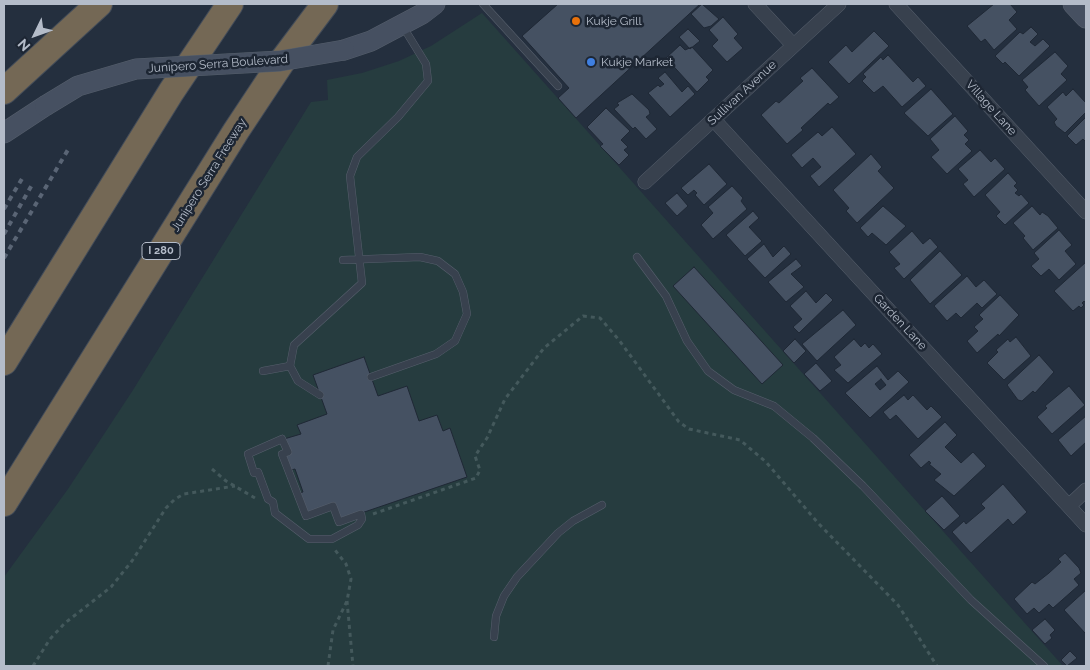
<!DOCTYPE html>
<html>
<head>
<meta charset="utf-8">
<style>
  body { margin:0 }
  #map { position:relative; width:1090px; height:670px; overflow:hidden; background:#242f3e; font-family:Raleway,sans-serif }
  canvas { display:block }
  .frame { position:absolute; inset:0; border:5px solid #b4bcc9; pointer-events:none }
  .north { position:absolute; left:10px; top:10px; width:50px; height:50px; -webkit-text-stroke:4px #1d2633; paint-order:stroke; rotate:228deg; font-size:14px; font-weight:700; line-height:20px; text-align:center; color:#b4bcc9 }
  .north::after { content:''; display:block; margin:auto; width:18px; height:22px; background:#b4bcc9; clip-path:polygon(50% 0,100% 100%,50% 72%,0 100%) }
</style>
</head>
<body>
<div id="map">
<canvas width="1090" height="670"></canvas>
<div class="frame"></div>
<div class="north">N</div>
</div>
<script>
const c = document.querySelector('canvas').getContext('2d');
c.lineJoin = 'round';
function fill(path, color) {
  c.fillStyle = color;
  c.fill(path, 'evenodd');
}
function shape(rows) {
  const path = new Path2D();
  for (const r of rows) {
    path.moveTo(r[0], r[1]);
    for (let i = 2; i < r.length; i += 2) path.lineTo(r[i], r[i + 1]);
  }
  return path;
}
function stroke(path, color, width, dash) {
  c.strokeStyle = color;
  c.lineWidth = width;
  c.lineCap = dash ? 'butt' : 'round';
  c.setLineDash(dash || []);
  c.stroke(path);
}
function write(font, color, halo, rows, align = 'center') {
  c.font = font + ' Raleway,sans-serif';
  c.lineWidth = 5;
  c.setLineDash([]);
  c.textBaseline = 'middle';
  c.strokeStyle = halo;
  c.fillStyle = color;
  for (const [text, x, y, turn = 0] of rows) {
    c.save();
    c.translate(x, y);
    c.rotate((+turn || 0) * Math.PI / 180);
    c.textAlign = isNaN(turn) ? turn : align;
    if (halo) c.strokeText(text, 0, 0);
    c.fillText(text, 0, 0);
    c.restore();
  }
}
fill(shape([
  [482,13,1063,666,4,666,4,577,68,489,133,390,311,102,328,100,327,80,362,73,399,61,431,46]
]), '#263c3f');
const building = shape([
  [558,4,700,4,576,118,558,98,569,88,522,36,558,4],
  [702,4,719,19,711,26,704,28,691,14,702,4],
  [994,4,1010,4,1017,12,1009,20,1017,29,994,50,985,39,981,42,967,26,994,4],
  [723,17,738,34,734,38,743,48,727,62,712,46,718,40,709,30,723,17],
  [1031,27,1038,34,1030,42,1035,46,1043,39,1050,46,1019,76,1005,62,1003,64,995,56,1020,32,1023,34,1031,27],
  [688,29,700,41,690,49,679,37,688,29],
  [874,31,889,46,849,84,828,62,846,45,852,52,874,31],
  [680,45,685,50,692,47,713,70,706,77,709,80,697,92,666,58,680,45],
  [1055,52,1068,66,1061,74,1067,80,1039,106,1025,90,1028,87,1022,80,1055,52],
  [888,55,913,82,918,77,926,86,902,107,883,86,874,93,862,81,866,77,863,74,881,57,883,60,888,55],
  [812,68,839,97,830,105,828,103,801,128,803,130,787,144,761,115,776,101,779,103,803,81,800,78,812,68],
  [665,72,682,92,688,86,695,94,670,117,648,93,658,85,660,87,664,84,658,78,665,72],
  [931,89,953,114,928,136,904,113,931,89],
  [1073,89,1086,103,1086,112,1065,133,1056,126,1054,122,1057,119,1047,107,1063,92,1066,96,1073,89],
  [632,94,649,110,650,114,646,117,657,129,646,139,635,127,633,129,614,109,619,105,617,103,632,94],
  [606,108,630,131,621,140,628,147,624,150,629,155,619,165,600,146,603,144,587,127,606,108],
  [955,116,968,131,964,135,969,140,965,144,972,151,947,174,931,157,939,150,930,139,955,116],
  [1086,117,1086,142,1083,139,1076,145,1067,136,1086,117],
  [832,127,856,154,819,187,810,176,821,167,813,158,802,168,791,155,818,132,822,136,832,127],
  [980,150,991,162,995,158,1005,169,974,197,963,184,968,180,958,169,980,150],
  [871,154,882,167,878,171,894,188,857,223,846,211,849,208,833,190,871,154],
  [709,164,727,184,704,205,695,195,697,193,694,190,688,195,681,188,709,164],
  [1008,173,1017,183,1014,186,1018,190,1015,193,1019,196,1021,194,1029,203,1005,225,996,216,1000,212,985,195,1008,173],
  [732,186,743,198,741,201,747,209,713,239,701,225,713,213,708,207,732,186],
  [677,193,688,206,677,216,665,203,677,193],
  [883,206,906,226,886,245,872,233,868,237,860,228,883,206],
  [1032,206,1040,215,1042,212,1048,216,1058,228,1033,250,1023,238,1025,236,1013,223,1032,206],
  [753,211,759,218,749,227,762,241,745,256,726,235,753,211],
  [1059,230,1072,245,1065,251,1076,264,1059,280,1049,269,1041,276,1031,266,1039,259,1034,253,1059,230],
  [912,231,923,244,930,238,938,247,904,279,894,268,900,264,889,252,912,231],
  [764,244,773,257,784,246,791,254,765,278,747,259,764,244],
  [940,251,962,275,930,304,910,280,940,251],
  [796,259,802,266,791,274,804,287,786,302,768,282,796,259],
  [1086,262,1086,303,1084,301,1082,303,1084,305,1081,308,1079,306,1073,311,1054,291,1086,262],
  [694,267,783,365,762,384,673,286,694,267],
  [967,276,976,287,984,280,997,294,982,308,977,303,961,318,956,313,947,321,934,306,967,276],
  [806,291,816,303,826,293,833,300,799,333,793,327,802,319,790,306,806,291],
  [1000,295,1019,315,999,336,998,334,977,353,967,341,978,331,974,327,983,319,979,315,1000,295],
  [843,310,856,325,817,361,802,344,843,310],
  [1016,337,1031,356,1004,380,987,363,998,352,996,350,1008,339,1010,342,1016,337],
  [795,339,806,351,794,363,783,351,795,339],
  [854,339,861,347,865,343,869,348,873,344,882,354,848,383,834,370,841,365,834,357,854,339],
  [1039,355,1054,372,1035,393,1033,391,1022,401,1018,400,1007,385,1039,355],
  [364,357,378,396,407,386,419,421,437,415,443,431,450,428,467,477,341,520,335,503,306,514,299,493,303,492,295,469,291,470,285,454,284,439,301,434,297,425,327,414,313,375,364,357],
  [816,363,832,381,820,391,804,374,816,363],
  [877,366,888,380,898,371,909,382,870,418,845,393,877,366],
  [881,379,886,385,880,390,875,384,881,379],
  [1069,386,1085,405,1052,434,1037,417,1047,408,1045,406,1069,386],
  [904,395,908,400,913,395,927,410,931,406,942,417,918,439,896,415,890,420,883,412,904,395],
  [1086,416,1086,442,1071,456,1058,440,1086,416],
  [945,422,957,435,945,447,961,463,973,452,986,466,954,496,934,480,941,474,929,464,931,463,929,461,921,468,909,455,945,422],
  [1003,484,1027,512,1013,525,1008,519,971,553,952,532,964,521,966,524,985,508,981,504,1003,484],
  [942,496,960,516,944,530,925,511,942,496],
  [1065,553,1079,568,1081,573,1074,579,1079,585,1053,608,1049,604,1039,613,1034,608,1027,614,1014,599,1032,582,1035,584,1049,573,1061,562,1058,559,1065,553],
  [1086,590,1086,632,1085,633,1064,610,1086,590],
  [1045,619,1055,630,1050,635,1052,638,1045,644,1032,630,1045,619],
  [1070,651,1077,658,1067,666,1061,660,1070,651]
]);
fill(building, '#455162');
stroke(building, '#1f2835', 1);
const lane = shape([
  [483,4,558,86],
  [637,257,666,296,687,341,708,371,734,390,774,406,813,438,863,486,971,600,1044,666],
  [343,260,420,257,438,261,455,274,463,292,467,314,455,341,436,354,371,377],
  [263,371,290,366],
  [320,395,298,381,290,366,294,345,362,283,350,176,357,157,398,117,428,81,426,64,402,25],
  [282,439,288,452,282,454,306,516,333,506,339,522,361,514,362,519,358,525,332,539,309,539,275,513,273,502,268,499,258,472,254,473,248,454,282,439],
  [494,637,496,616,504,596,517,577,558,533,573,521,602,505]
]);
const street = shape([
  [755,4,793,45],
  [896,4,1086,212],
  [714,120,1086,525],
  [645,182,839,4],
  [1069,506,1086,490]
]);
const secondary = shape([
  [1073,4,1086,18],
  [344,50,371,41,422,14,435,4],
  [4,133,45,106]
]);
const highway = shape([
  [4,91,99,4],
  [4,362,171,92,230,4],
  [4,503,236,131,283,60,325,4]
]);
stroke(lane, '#565f6c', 8);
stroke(street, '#565f6c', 15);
stroke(secondary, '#565f6c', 21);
stroke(highway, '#434c59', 28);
stroke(shape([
  [212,469,226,481,255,498],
  [373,514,476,478,480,470,475,456,487,438,505,399,544,348,583,316,600,318,619,340,679,422,689,429,740,440,766,462,818,523,898,605,937,666],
  [347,601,353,666],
  [33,666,50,639,65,623,111,587,132,561,166,508,175,499,184,494,235,486],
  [328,666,333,630,347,601,351,579,346,564,335,550]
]), '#44595c', 3, [4, 4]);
stroke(lane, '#38414e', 7);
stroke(street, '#38414e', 14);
stroke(secondary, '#465061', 20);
stroke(highway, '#746855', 26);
stroke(shape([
  [4,209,23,177],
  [4,234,33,183],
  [4,258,69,148]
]), '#5a6575', 4, [5, 5]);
const secondaryBridge = shape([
  [45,106,78,86,136,69,280,61,344,50]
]);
stroke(secondaryBridge, '#565f6c', 21, []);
stroke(secondaryBridge, '#465061', 20);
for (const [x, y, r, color] of [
  [576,21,5,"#e8710a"],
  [591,62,5,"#3f7fe0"]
]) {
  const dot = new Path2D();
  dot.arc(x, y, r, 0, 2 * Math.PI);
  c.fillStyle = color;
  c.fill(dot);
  stroke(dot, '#1d2633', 2);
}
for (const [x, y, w] of [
  [161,251,38]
]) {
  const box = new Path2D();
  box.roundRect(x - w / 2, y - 8.5, w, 17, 4);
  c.fillStyle = '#1d2633';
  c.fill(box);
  stroke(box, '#b4bcc9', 1);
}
write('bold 11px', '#b4bcc9', null, [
  ["I 280",161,251]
]);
write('12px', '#b4bcc9', '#1d2633', [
  ["Kukje Grill",586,21],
  ["Kukje Market",601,62]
], 'left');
write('12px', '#b4bcc9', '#1d2633', [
  ["Junipero Serra Boulevard",218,64,-4],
  ["Sullivan Avenue",742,93,-43],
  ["Village Lane",991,108,48],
  ["Junipero Serra Freeway",209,175,-58],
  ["Garden Lane",900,322,47]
]);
</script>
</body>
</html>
